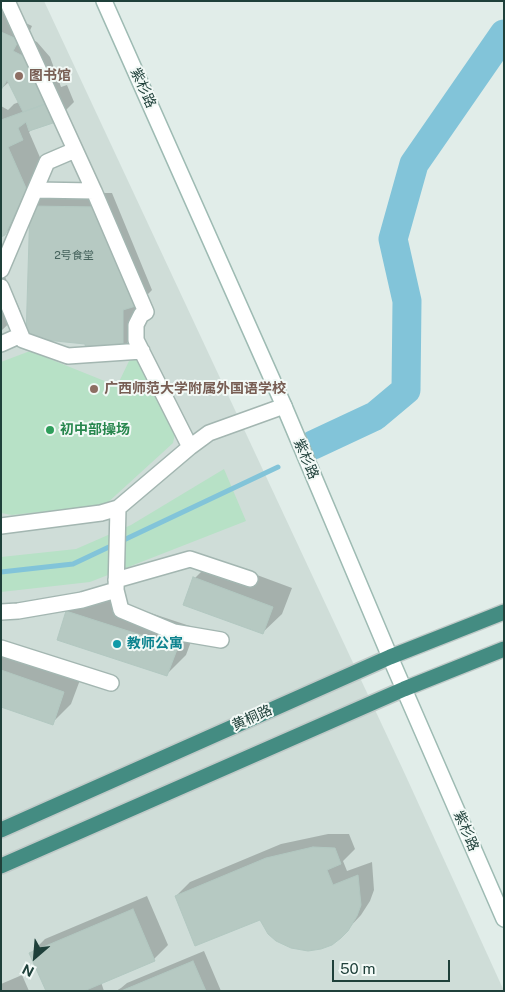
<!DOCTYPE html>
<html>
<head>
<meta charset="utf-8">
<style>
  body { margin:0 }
  #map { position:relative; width:505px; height:992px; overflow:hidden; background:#e1ede9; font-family:"Public Sans",sans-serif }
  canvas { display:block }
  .frame { position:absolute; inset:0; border:2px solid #1f403a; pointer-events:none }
  .north { position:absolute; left:10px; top:932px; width:50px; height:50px; -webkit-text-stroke:4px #f2f9f6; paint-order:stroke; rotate:207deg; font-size:14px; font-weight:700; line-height:20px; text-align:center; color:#1f403a }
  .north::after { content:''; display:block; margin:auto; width:18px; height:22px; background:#1f403a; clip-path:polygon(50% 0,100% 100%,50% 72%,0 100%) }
  .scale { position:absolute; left:332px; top:960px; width:118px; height:22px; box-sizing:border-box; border:2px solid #1f403a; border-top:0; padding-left:6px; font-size:15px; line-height:18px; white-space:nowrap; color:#1f403a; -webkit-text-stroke:4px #f2f9f6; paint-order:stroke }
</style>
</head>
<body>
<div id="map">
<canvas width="505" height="992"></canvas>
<div class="frame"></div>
<div class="north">N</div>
<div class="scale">50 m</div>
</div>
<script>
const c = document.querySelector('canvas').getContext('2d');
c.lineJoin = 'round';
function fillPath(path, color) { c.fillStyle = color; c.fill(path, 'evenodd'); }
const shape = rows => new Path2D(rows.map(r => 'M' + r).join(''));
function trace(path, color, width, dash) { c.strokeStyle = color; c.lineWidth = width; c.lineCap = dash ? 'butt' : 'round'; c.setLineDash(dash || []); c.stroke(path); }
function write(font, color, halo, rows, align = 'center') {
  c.font = font + ' "Public Sans","Noto Sans SC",sans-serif'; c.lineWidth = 4; c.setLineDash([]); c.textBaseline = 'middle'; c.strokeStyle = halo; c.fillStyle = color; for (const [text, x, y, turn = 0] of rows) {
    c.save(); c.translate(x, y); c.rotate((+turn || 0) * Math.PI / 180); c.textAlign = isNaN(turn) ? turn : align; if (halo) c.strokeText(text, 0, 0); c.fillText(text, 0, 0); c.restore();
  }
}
fillPath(shape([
  [1,1,44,1,404,772,504,991,1,991]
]), '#cfddd8');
fillPath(shape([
  [30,351,117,386,129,361,134,359,137,359,141,361,177,425,173,443,105,505,12,515,1,513,1,362],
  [224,469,246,521,90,582,1,592,1,557,76,549,131,525]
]), '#b7e1c6');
fillPath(shape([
  [1,7,11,11,9,15,32,26,27,37,37,42,50,57,61,87,67,85,74,102,55,121,33,129,29,132,45,169,51,173,47,182,33,196,24,214,5,234,1,235,1,106,8,110,14,104,19,102,9,82,1,89],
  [46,193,112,193,152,290,138,304,136,334,122,348,32,207],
  [1,268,21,312,1,331],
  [214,559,292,588,282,614,262,633,195,578],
  [87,592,196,628,186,655,167,674,58,639,68,611],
  [1,644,83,672,71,704,52,723,1,705],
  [328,834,349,834,355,849,343,861,347,871,372,862,374,890,370,901,361,915,347,930,261,919,176,896,190,882,281,844],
  [147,896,168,945,154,959,101,982,104,991,47,991,31,953,45,939],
  [204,951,221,991,116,991,121,988,127,983],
  [22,975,29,991,1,991,1,984]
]), '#0003');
trace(shape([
  [1,572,73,564,278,467]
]), '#82c4d9', 5);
trace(shape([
  [313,445,375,416,406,390,407,301,393,239,414,164,504,34]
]), '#82c4d9', 29);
const building = shape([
  [1,32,19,40,13,51,23,56,30,63,48,103,23,112,7,80,1,90,1,32],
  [48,103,56,122,29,131,26,122,18,128,23,140,8,147,26,188,33,192,28,203,22,200,5,235,1,237,1,120,48,103],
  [30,206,98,207,139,305,123,310,123,349,86,350,85,344,26,338,30,206],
  [193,577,273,607,263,634,183,605,193,577],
  [66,611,178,647,167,676,57,640,66,611],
  [1,670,64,692,53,725,1,707,1,670],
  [313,847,335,848,341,864,327,870,333,885,358,875,361,905,357,916,348,931,341,938,332,945,321,949,308,951,291,948,276,941,268,934,260,920,195,946,175,896,266,858,313,847],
  [133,909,155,961,84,991,46,991,29,953,133,909],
  [193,961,206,991,121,991,193,961]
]);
fillPath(building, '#b6c9c2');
trace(building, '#b2c8c1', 1);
const minor = shape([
  [7,1,94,191,146,312,141,315,136,325,136,340,190,447],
  [75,150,47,162,35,190,94,191],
  [1,270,35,190],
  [1,287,23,340,68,356,142,351],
  [1,344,21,335],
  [1,526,101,513,118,508,190,447,209,433,284,406],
  [116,580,190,559,250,579],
  [116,590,121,610,174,632,221,640],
  [1,612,18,611,82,600,116,590,118,508],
  [1,648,111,683]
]);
const secondary = shape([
  [104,1,284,406,390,657,504,919]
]);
const trunk = shape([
  [1,830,390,657,504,612],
  [1,866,404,689,504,649]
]);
trace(minor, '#a3b6b1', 18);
trace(secondary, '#9ebbb3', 18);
trace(trunk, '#c0cac8', 18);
trace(minor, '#fff', 15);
trace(secondary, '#fff', 15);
trace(trunk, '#448c82', 15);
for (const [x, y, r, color] of [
  [19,76,5,"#8d6e63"],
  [94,389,5,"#8d6e63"],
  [50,430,5,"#2e9e5b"],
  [117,644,5,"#0f9aa8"]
]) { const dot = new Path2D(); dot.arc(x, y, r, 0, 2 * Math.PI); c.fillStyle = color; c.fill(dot); trace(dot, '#f2f9f6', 2); }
write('11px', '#45625c', null, [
  ["2号食堂",74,256]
]);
write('bold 14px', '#785e54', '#f2f9f6', [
  ["图书馆",29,76],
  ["广西师范大学附属外国语学校",104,389]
], 'left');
write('14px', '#1f403a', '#f2f9f6', [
  ["紫杉路",143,88,66],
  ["紫杉路",306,459,67],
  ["黄桐路",252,718,-24],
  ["紫杉路",466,831,67]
]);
write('bold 14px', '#27864d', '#f2f9f6', [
  ["初中部操场",60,430]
], 'left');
write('bold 14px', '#0d838f', '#f2f9f6', [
  ["教师公寓",127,644]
], 'left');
</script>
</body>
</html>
